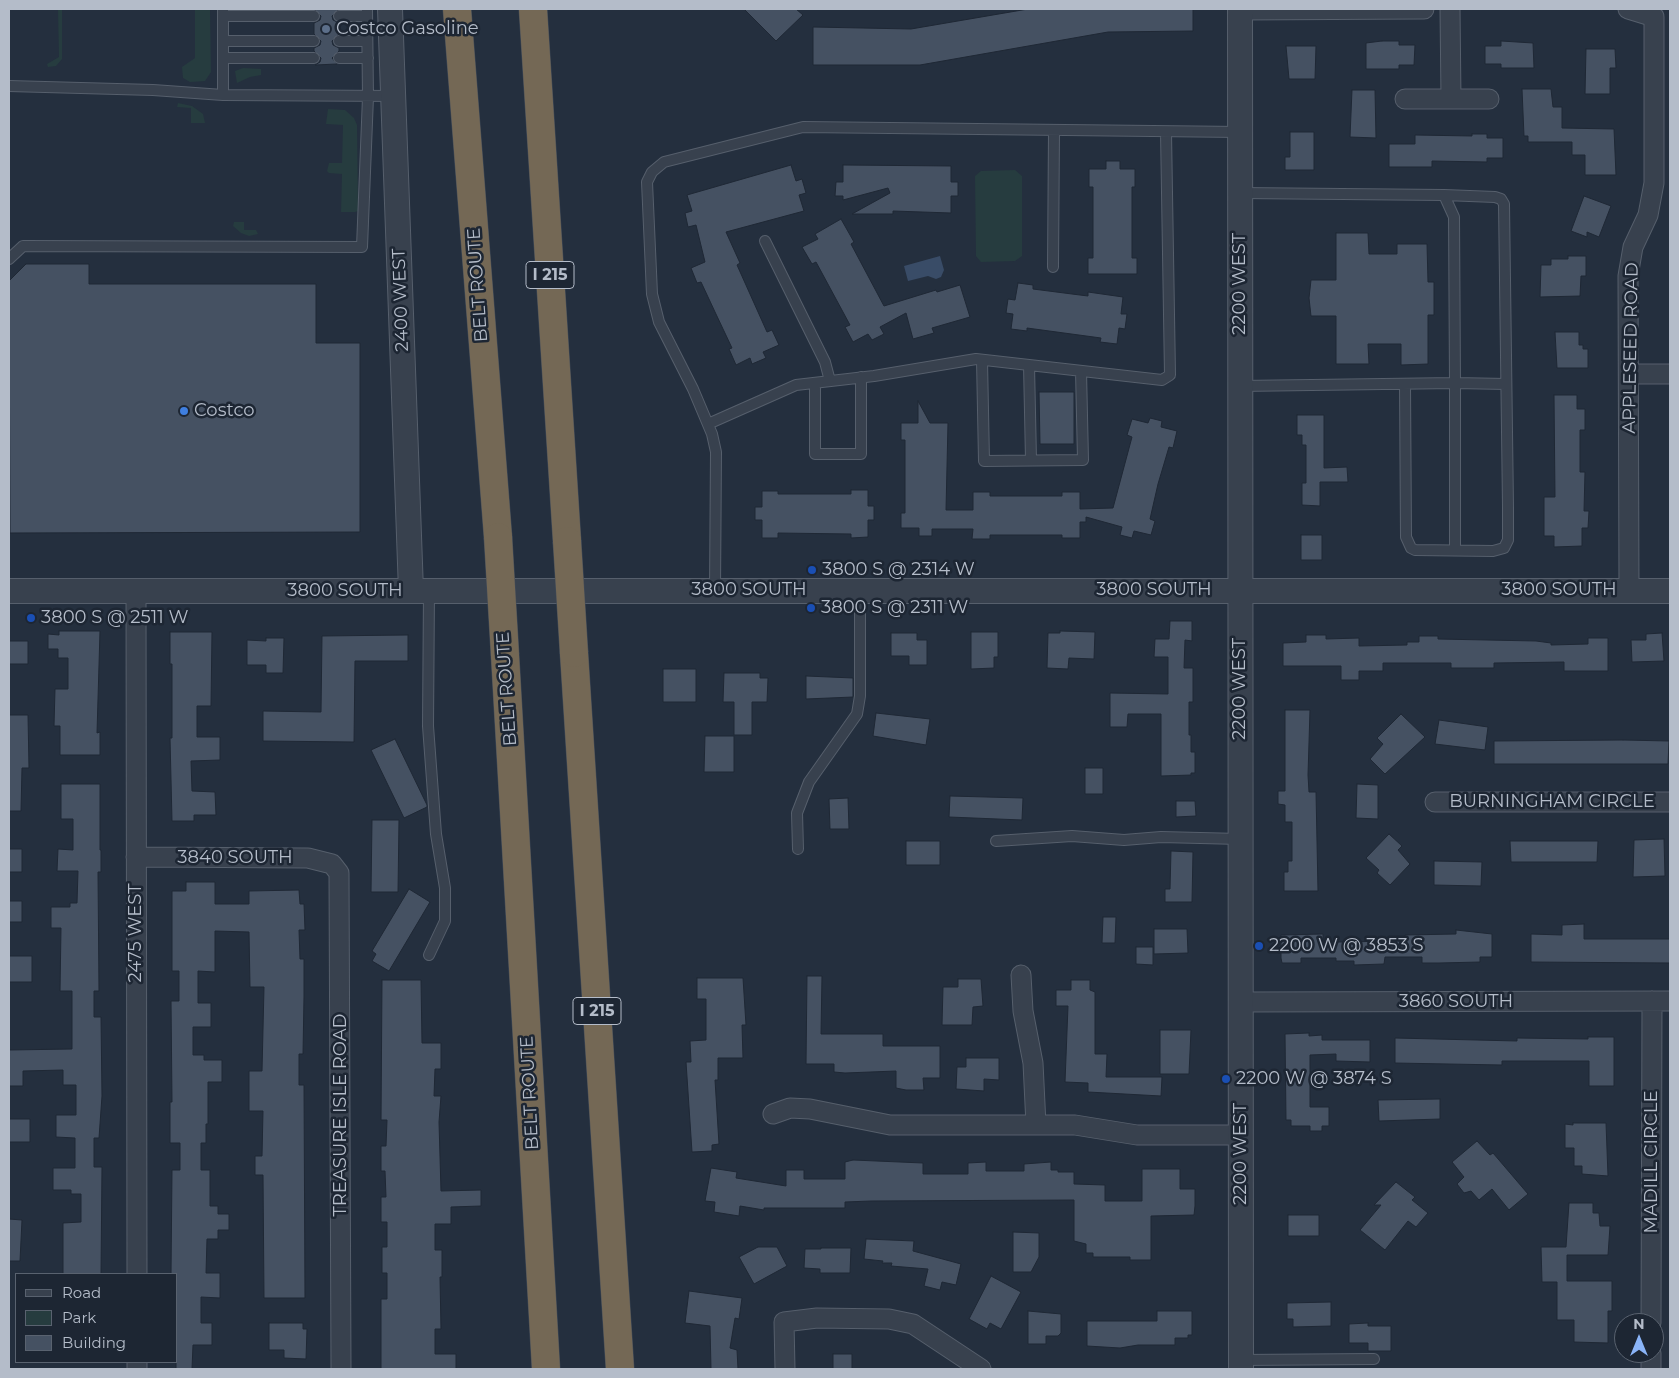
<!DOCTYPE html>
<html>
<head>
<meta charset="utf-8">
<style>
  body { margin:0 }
  #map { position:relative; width:1679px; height:1378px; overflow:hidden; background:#242f3e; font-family:Montserrat,sans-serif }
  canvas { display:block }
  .frame { position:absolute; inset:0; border:10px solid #b4bcc9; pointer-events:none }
  .legend { position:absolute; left:15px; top:1273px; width:162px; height:90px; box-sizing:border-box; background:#1d2633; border:1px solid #59626f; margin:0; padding:6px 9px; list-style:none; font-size:15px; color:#b4bcc9 }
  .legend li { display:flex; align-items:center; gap:10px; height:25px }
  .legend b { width:25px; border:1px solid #59626f }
  .north { position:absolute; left:1614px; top:1313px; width:50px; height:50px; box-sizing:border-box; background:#1d2633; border:1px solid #59626f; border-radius:50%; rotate:0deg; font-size:14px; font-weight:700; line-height:20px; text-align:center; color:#b4bcc9 }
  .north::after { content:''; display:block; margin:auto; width:18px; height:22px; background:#8ab4f8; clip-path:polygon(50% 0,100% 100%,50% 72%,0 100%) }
</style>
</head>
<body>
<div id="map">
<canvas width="1679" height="1378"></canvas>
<div class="frame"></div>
<ul class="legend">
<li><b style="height:6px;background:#38414e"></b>Road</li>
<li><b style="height:14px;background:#263c3f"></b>Park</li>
<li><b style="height:14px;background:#455162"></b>Building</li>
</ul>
<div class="north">N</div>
</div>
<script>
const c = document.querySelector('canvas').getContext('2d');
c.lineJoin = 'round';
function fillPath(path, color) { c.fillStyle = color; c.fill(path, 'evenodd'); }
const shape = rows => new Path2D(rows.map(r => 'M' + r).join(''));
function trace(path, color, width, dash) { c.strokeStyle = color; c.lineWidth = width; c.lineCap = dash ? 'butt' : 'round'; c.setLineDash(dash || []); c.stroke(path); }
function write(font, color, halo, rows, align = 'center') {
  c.font = font + ' Montserrat,sans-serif'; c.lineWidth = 5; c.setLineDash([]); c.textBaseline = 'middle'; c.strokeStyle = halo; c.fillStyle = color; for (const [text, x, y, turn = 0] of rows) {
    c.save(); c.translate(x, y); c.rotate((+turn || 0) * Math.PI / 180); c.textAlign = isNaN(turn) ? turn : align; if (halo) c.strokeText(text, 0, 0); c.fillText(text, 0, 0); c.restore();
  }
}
fillPath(shape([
  [58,9,62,9,62,59,56,66,48,67,47,64,59,57],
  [195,9,210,9,211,72,205,81,190,82,183,78,182,67,195,58],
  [243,68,261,69,261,75,250,77,237,83,235,71],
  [178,103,192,106,203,114,205,123,191,123,191,108,177,107],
  [328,109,345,110,354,118,357,125,358,211,355,212,341,212,342,174,329,173,327,171,329,163,342,163,343,125,326,124],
  [1015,170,1022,176,1022,256,1015,261,981,262,976,256,975,176,981,171],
  [234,222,244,222,244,230,256,230,258,234,249,236,241,233,233,226]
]), '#263c3f');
fillPath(shape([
  [940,256,944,270,941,277,936,279,928,276,908,281,904,266]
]), '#394c67');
const building = shape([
  [314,9,339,9,332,16,333,20,339,23,339,34,332,41,333,45,339,48,339,51,332,58,337,64,315,65,320,62,321,58,314,51,314,48,320,45,321,41,314,34,314,23,320,20,321,16,314,9],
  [744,9,796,9,803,15,776,41,744,9],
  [1028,9,1193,9,1193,31,1108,32,920,65,813,65,813,27,911,29,1028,9],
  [1382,41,1399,41,1399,45,1415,45,1414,65,1399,65,1399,69,1366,69,1366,43,1382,41],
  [1501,41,1533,43,1534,68,1501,68,1501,64,1485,64,1485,46,1501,46,1501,41],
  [1286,46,1316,46,1315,79,1289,79,1286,46],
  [1586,49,1615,49,1616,68,1610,68,1610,94,1585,94,1586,49],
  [1522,89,1551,89,1553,107,1562,107,1562,128,1614,129,1616,175,1585,175,1585,155,1572,155,1572,142,1528,142,1528,136,1524,136,1522,89],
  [1352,90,1375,90,1376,138,1350,137,1352,90],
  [1290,132,1314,132,1314,170,1285,170,1285,157,1290,157,1290,132],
  [1472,134,1487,134,1487,138,1503,138,1503,158,1487,158,1487,162,1432,161,1432,167,1389,167,1389,144,1415,144,1415,135,1472,136,1472,134],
  [1106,161,1120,161,1120,169,1135,169,1135,187,1132,187,1132,258,1137,258,1137,274,1088,274,1088,258,1093,258,1093,187,1089,187,1089,169,1106,169,1106,161],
  [791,165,796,181,802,179,806,193,799,195,804,211,726,232,740,263,737,265,767,332,772,330,779,345,763,352,766,358,752,364,750,358,736,365,729,349,732,348,715,312,701,282,697,283,691,268,705,262,696,225,688,227,685,213,692,211,687,195,791,165],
  [843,165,951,166,951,182,958,182,958,196,951,196,951,213,893,211,893,214,852,214,890,193,888,188,843,200,843,196,835,196,836,182,843,182,843,165],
  [1584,196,1611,206,1599,237,1587,232,1587,237,1571,231,1584,196],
  [841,219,854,242,851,244,884,306,936,290,937,292,960,285,970,317,932,328,934,333,913,339,906,313,880,327,884,334,872,340,868,334,853,342,845,327,850,325,816,262,812,264,802,247,818,239,815,234,841,219],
  [1336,233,1368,233,1369,254,1397,254,1397,244,1427,244,1428,282,1434,282,1434,315,1428,315,1428,364,1401,365,1401,344,1368,344,1369,364,1336,364,1336,316,1311,316,1309,298,1311,280,1336,280,1336,233],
  [1568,256,1586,256,1586,276,1581,276,1580,296,1540,297,1541,265,1551,265,1551,259,1568,259,1568,256],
  [26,264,89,264,89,284,316,284,316,343,360,343,360,532,10,533,9,281,26,264],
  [1018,283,1033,285,1033,289,1072,294,1088,296,1088,292,1123,297,1121,314,1127,314,1125,329,1119,328,1117,344,1100,342,1101,338,1027,328,1027,331,1011,329,1013,314,1006,313,1008,299,1015,300,1018,283],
  [1555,332,1579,332,1579,345,1583,345,1583,349,1588,349,1588,368,1557,368,1555,332],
  [1039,392,1074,392,1074,444,1040,444,1039,392],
  [1554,395,1577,395,1577,409,1585,409,1585,430,1580,430,1580,472,1585,472,1584,511,1589,511,1588,528,1582,528,1582,546,1554,547,1554,536,1544,536,1544,497,1555,497,1554,395],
  [918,401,930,423,948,423,946,510,973,510,973,492,990,492,990,496,1062,496,1062,492,1080,492,1080,509,1113,508,1132,437,1127,435,1132,419,1148,423,1150,418,1162,421,1161,427,1177,431,1173,448,1169,447,1158,484,1150,519,1155,521,1151,535,1134,531,1132,538,1120,535,1122,527,1086,517,1086,522,1080,522,1080,538,1062,538,1062,535,990,535,990,539,972,539,973,529,932,529,932,536,919,536,919,528,901,528,901,513,905,513,905,440,901,440,901,423,918,423,918,401],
  [1297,415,1324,415,1324,468,1347,467,1348,482,1320,482,1320,506,1302,505,1302,483,1306,483,1306,445,1302,445,1302,435,1297,435,1297,415],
  [851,490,868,490,868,506,874,506,874,520,868,520,868,537,851,538,851,534,778,533,778,538,762,538,762,520,755,520,755,507,762,507,762,491,778,491,778,494,851,494,851,490],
  [1301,535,1322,535,1322,560,1301,560,1301,535],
  [1170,621,1192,621,1192,641,1185,640,1184,668,1193,668,1193,702,1189,702,1189,735,1191,735,1191,752,1195,752,1195,773,1191,773,1191,775,1161,776,1161,714,1128,714,1127,727,1110,727,1110,693,1168,694,1168,657,1154,657,1155,639,1169,639,1170,621],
  [59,631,100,631,97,733,100,732,100,755,60,755,60,726,54,726,55,689,68,689,68,658,58,658,58,649,48,649,48,634,59,635,59,631],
  [1060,631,1095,632,1094,659,1069,658,1068,669,1047,668,1048,633,1060,633,1060,631],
  [170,632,212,632,211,706,197,706,197,737,220,737,220,760,191,761,192,791,215,792,216,815,194,815,194,821,172,821,170,738,172,738,172,664,170,664,170,632],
  [971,632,998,632,998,657,994,657,994,668,971,669,971,632],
  [891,633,917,633,917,640,927,640,927,665,909,665,909,656,891,656,891,633],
  [1662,633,1664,661,1632,662,1631,640,1646,640,1646,634,1662,633],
  [408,635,408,661,355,661,354,742,263,741,263,711,321,712,322,636,408,635],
  [1306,635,1326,635,1326,639,1359,638,1359,646,1407,645,1407,642,1419,642,1419,636,1438,636,1438,639,1536,641,1551,643,1551,645,1588,644,1588,638,1608,638,1608,671,1564,671,1564,662,1494,663,1494,668,1451,668,1451,663,1383,663,1383,671,1359,671,1359,680,1341,680,1341,666,1283,666,1283,643,1306,642,1306,635],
  [266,638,284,638,283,673,266,673,266,665,247,665,247,640,266,641,266,638],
  [9,641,28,641,28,664,9,664,9,641],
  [663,669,696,669,696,702,663,702,663,669],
  [724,673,760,673,760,678,768,678,767,702,752,702,752,735,734,735,734,702,723,702,724,673],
  [806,676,853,678,853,697,806,699,806,676],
  [1285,710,1310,710,1308,775,1309,792,1316,792,1318,891,1284,891,1284,872,1288,872,1288,861,1292,861,1292,822,1285,822,1285,805,1278,804,1278,791,1285,791,1285,710],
  [876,713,930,719,926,745,873,736,876,713],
  [1401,714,1425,737,1385,774,1370,759,1383,744,1377,738,1401,714],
  [9,715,28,715,29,768,22,768,21,811,9,811,9,715],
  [1439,720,1488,727,1485,750,1435,744,1439,720],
  [705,736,734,736,734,772,704,772,705,736],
  [395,739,427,805,427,807,404,818,371,750,395,739],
  [1623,740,1669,741,1668,764,1494,764,1494,741,1623,740],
  [1085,768,1103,768,1103,794,1085,794,1085,768],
  [61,784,100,784,100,850,101,850,101,872,98,872,99,991,94,991,94,1017,101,1017,102,1096,99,1138,94,1138,94,1167,102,1167,101,1274,63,1274,63,1223,81,1222,81,1194,71,1194,71,1190,53,1190,53,1168,75,1168,75,1138,56,1137,56,1115,76,1115,76,1085,63,1085,63,1070,23,1071,23,1086,9,1086,9,1050,72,1049,72,991,60,991,61,928,51,928,51,907,70,907,70,903,77,903,78,871,57,871,58,849,73,850,73,819,61,819,61,784],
  [1357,784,1378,785,1378,819,1356,818,1357,784],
  [950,796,1023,798,1022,820,949,817,950,796],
  [848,798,849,829,830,829,829,799,848,798],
  [1176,801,1195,801,1196,816,1176,817,1176,801],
  [372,820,399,820,398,892,371,892,372,820],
  [1389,834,1402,846,1398,850,1410,864,1390,885,1377,873,1379,870,1366,858,1389,834],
  [1664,839,1665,876,1633,877,1634,840,1664,839],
  [906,841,940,841,940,865,906,865,906,841],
  [1510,841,1598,841,1597,862,1511,862,1510,841],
  [9,849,22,849,22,872,9,872,9,849],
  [1171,851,1193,852,1192,902,1165,902,1165,889,1170,889,1171,851],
  [1434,861,1482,862,1481,886,1434,885,1434,861],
  [186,882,215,882,215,904,249,904,249,891,299,890,300,904,304,904,305,930,299,930,300,959,304,959,304,997,303,1054,299,1054,299,1085,304,1085,305,1298,264,1298,263,1175,255,1175,255,1156,262,1156,263,1111,249,1111,249,1071,262,1071,264,987,250,987,249,932,215,931,215,972,198,971,198,1003,211,1003,211,1027,193,1027,193,1055,204,1055,204,1060,222,1060,222,1082,208,1082,208,1124,206,1124,206,1143,201,1143,201,1170,210,1170,210,1206,218,1206,218,1214,229,1214,229,1230,218,1230,218,1239,207,1239,206,1273,220,1273,220,1298,201,1297,201,1323,212,1323,212,1345,193,1345,192,1369,176,1369,176,1274,171,1274,172,1170,180,1170,180,1143,170,1143,170,1102,172,1102,171,1001,179,1001,179,971,172,971,172,891,186,891,186,882],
  [409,889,430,902,389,971,372,961,376,954,372,951,409,889],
  [9,901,22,901,22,922,9,922,9,901],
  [1103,917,1116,917,1115,943,1102,943,1103,917],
  [1584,924,1584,939,1670,939,1670,963,1531,962,1531,934,1562,935,1562,925,1584,924],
  [1154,929,1187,929,1188,953,1154,954,1154,929],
  [1456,930,1492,934,1492,957,1480,957,1480,962,1439,963,1422,963,1422,957,1385,957,1384,964,1354,965,1354,961,1336,961,1336,958,1301,958,1301,963,1282,963,1281,958,1281,935,1323,934,1323,942,1353,942,1405,940,1405,935,1456,934,1456,930],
  [1136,947,1153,947,1153,965,1136,964,1136,947],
  [9,956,32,956,32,982,9,982,9,956],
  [807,976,822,976,821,1034,883,1034,883,1046,940,1046,940,1078,923,1078,924,1090,906,1090,896,1088,896,1071,845,1073,834,1072,834,1064,806,1064,807,976],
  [697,978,743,978,746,1025,742,1025,743,1058,718,1058,718,1080,715,1080,719,1144,712,1145,712,1151,692,1152,686,1062,691,1062,690,1041,706,1040,706,999,697,999,697,978],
  [958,979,981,979,983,1006,973,1007,972,1025,942,1025,943,987,958,987,958,979],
  [382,980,421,980,422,1043,441,1043,441,1069,435,1069,434,1096,441,1096,439,1122,441,1191,481,1190,481,1206,451,1207,451,1224,435,1224,435,1250,442,1250,442,1277,440,1277,441,1329,435,1329,435,1354,456,1354,456,1369,381,1369,381,1299,387,1299,387,1273,382,1273,382,1247,387,1247,387,1222,381,1222,381,1197,386,1197,385,1171,381,1171,381,1146,386,1146,387,1120,381,1120,382,980],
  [1071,980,1090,980,1090,990,1095,992,1095,1054,1107,1054,1106,1077,1162,1077,1161,1096,1088,1092,1088,1083,1065,1082,1068,1006,1056,1006,1056,990,1071,990,1071,980],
  [1160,1030,1191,1030,1189,1074,1160,1074,1160,1030],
  [1309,1033,1309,1036,1322,1035,1322,1040,1370,1040,1370,1062,1336,1061,1336,1054,1310,1055,1310,1107,1329,1107,1329,1126,1322,1126,1322,1131,1310,1131,1310,1126,1291,1126,1291,1120,1286,1120,1285,1034,1309,1033],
  [1588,1037,1614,1037,1614,1086,1589,1086,1589,1061,1502,1061,1502,1065,1395,1063,1395,1038,1517,1041,1517,1038,1588,1039,1588,1037],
  [966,1058,999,1058,999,1080,984,1079,984,1091,956,1089,957,1067,966,1067,966,1058],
  [1440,1099,1440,1119,1379,1121,1378,1100,1440,1099],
  [9,1119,30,1119,30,1142,9,1142,9,1119],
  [1573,1123,1606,1123,1608,1176,1582,1174,1582,1166,1574,1166,1574,1148,1565,1148,1565,1124,1573,1125,1573,1123],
  [1477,1141,1490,1155,1493,1153,1528,1194,1509,1210,1492,1189,1479,1200,1471,1191,1464,1193,1457,1184,1464,1177,1452,1162,1477,1141],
  [853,1160,923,1163,923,1174,968,1174,968,1163,986,1162,986,1171,1024,1171,1024,1164,1051,1162,1051,1170,1058,1170,1058,1172,1074,1172,1074,1184,1105,1185,1105,1201,1142,1201,1142,1169,1180,1169,1180,1189,1195,1189,1195,1206,1194,1215,1151,1216,1151,1260,1130,1260,1130,1257,1093,1257,1093,1253,1086,1253,1086,1244,1074,1241,1074,1200,871,1201,845,1202,845,1208,764,1208,764,1210,740,1206,739,1216,714,1212,715,1202,705,1201,711,1168,737,1172,736,1178,786,1186,786,1170,804,1170,804,1179,845,1179,845,1162,853,1160],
  [1396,1182,1415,1197,1412,1200,1428,1213,1416,1227,1408,1221,1385,1250,1360,1230,1381,1205,1374,1205,1396,1182],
  [1569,1203,1593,1203,1593,1213,1599,1213,1600,1226,1610,1226,1608,1255,1567,1255,1567,1281,1612,1281,1612,1311,1608,1311,1608,1343,1574,1342,1574,1320,1557,1320,1557,1282,1542,1282,1541,1247,1566,1247,1569,1203],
  [1288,1215,1319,1215,1319,1236,1288,1236,1288,1215],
  [9,1219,22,1220,20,1261,9,1261,9,1219],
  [1013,1232,1039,1233,1039,1257,1031,1272,1013,1272,1013,1232],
  [866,1239,914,1241,913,1251,961,1264,956,1285,942,1282,940,1290,924,1286,928,1269,891,1266,892,1263,882,1263,883,1261,864,1259,866,1239],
  [758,1247,777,1247,787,1266,754,1284,739,1257,758,1247],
  [821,1248,851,1248,850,1273,820,1273,820,1269,804,1268,805,1249,821,1249,821,1248],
  [991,1276,1021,1292,1001,1329,990,1323,987,1329,969,1319,991,1276],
  [689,1291,742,1298,739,1319,735,1318,730,1348,737,1350,738,1369,711,1369,710,1326,685,1323,689,1291],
  [1331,1302,1331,1326,1293,1327,1293,1319,1287,1319,1287,1303,1331,1302],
  [1028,1311,1061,1314,1061,1333,1058,1336,1046,1336,1046,1344,1028,1344,1028,1311],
  [1157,1311,1192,1311,1192,1335,1188,1335,1188,1338,1175,1338,1175,1345,1138,1345,1120,1348,1087,1346,1087,1321,1157,1321,1157,1311],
  [269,1323,303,1323,303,1329,307,1329,306,1359,284,1358,284,1350,269,1350,269,1323],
  [1368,1323,1368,1326,1391,1326,1391,1351,1368,1351,1368,1343,1349,1343,1349,1324,1368,1323],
  [833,1354,852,1354,852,1369,833,1369,833,1354]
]);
fillPath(building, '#455162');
trace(building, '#1f2835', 1);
const service = shape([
  [223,9,223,95],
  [223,16,314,16],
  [339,16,367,16],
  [223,41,314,41],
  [339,41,367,41],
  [223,58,314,58],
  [339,58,368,58],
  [9,86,153,90,223,95,394,96],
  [765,241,825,362,830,381],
  [9,259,23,246,362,247,368,97,367,9],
  [1053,267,1054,131],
  [982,360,984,461,1083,460,1081,371],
  [1029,365,1031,460],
  [815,383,815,454,861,454,861,377],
  [1405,384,1406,537,1411,548,1415,550,1493,551,1504,548,1508,540,1508,507,1504,204,1501,199,1495,197,1444,195],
  [1240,386,1455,383,1454,217,1444,195,1240,193],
  [708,424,796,385,874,376,976,359,1162,380,1170,375,1166,132],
  [1455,550,1455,383,1506,384],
  [715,590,716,452,712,434,693,389,659,322,652,294,647,182,652,172,664,162,803,127,1240,132],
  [429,591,428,726,436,834,445,888,445,921,429,955],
  [996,841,1072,836,1124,840,1161,837,1240,839],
  [798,849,797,813,809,782,857,714,860,696,860,591],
  [1241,1360,1374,1359]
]);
const minor = shape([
  [1450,9,1451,99],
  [1628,9,1654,17,1654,183,1648,215,1633,247,1628,276,1629,590],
  [1240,10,1424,9],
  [1405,99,1489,99],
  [1629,374,1670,374],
  [136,591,137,1274],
  [1435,802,1670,802],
  [136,857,308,858,332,864,339,873,341,1369],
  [1021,975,1023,1011,1033,1063,1036,1125],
  [1242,1002,1670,1001],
  [773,1114,790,1108,810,1109,890,1125,1075,1125,1137,1135,1242,1135],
  [1651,1323,1652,1001],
  [137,1362,137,1369],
  [785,1369,784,1322,817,1318,889,1319,913,1324,981,1369],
  [1651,1369,1651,1353]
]);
const tertiary = shape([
  [390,9,411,591],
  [1240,9,1241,1369],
  [9,591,1670,591]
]);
const motorway = shape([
  [457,9,498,537],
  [533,9,567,541],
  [574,653,620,1369],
  [505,655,546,1369]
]);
trace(service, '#565f6c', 12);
trace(minor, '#565f6c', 21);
trace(tertiary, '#565f6c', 26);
trace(motorway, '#434c59', 29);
trace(service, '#38414e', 10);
trace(minor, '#38414e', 19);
trace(tertiary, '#38414e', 24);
trace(motorway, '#746855', 28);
const motorwayBridge = shape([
  [498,537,505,655],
  [567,541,574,653]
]);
trace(motorwayBridge, '#434c59', 29, []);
trace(motorwayBridge, '#746855', 28);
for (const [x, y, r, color] of [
  [326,29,5,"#5c6f8a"],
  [184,411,5,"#3f7fe0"],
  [812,570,5,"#1a4fb4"],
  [811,608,5,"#1a4fb4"],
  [31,618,5,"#1a4fb4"],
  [1259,946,5,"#1a4fb4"],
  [1226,1079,5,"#1a4fb4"]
]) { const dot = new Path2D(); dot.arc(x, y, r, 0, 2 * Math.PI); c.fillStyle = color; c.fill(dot); trace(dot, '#1d2633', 2); }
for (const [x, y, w] of [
  [550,275,48],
  [597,1011,48]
]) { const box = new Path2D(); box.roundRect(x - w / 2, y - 13.5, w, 27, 4); c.fillStyle = '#1d2633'; c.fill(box); trace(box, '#b4bcc9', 1); }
write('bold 16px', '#b4bcc9', null, [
  ["I 215",550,275],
  ["I 215",597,1011]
]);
write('18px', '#b4bcc9', '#1d2633', [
  ["Costco Gasoline",336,29],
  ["Costco",194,411],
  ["3800 S @ 2314 W",822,570],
  ["3800 S @ 2311 W",821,608],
  ["3800 S @ 2511 W",41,618],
  ["2200 W @ 3853 S",1269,946],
  ["2200 W @ 3874 S",1236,1079]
], 'left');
write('18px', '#b4bcc9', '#1d2633', [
  ["2200 WEST",1240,284,-90],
  ["BELT ROUTE",478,285,-94],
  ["2400 WEST",401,300,-92],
  ["APPLESEED ROAD",1631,348,-89],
  ["3800 SOUTH",749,590],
  ["3800 SOUTH",1154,590],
  ["3800 SOUTH",1559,590],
  ["3800 SOUTH",345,591],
  ["BELT ROUTE",507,689,-94],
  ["2200 WEST",1240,689,-90],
  ["BURNINGHAM CIRCLE",1552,802],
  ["3840 SOUTH",235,858],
  ["2475 WEST",136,933,-90],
  ["3860 SOUTH",1456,1002],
  ["BELT ROUTE",530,1093,-93],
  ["TREASURE ISLE ROAD",341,1115,-90],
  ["2200 WEST",1241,1154,-90],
  ["MADILL CIRCLE",1652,1162,-90]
]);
</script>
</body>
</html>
